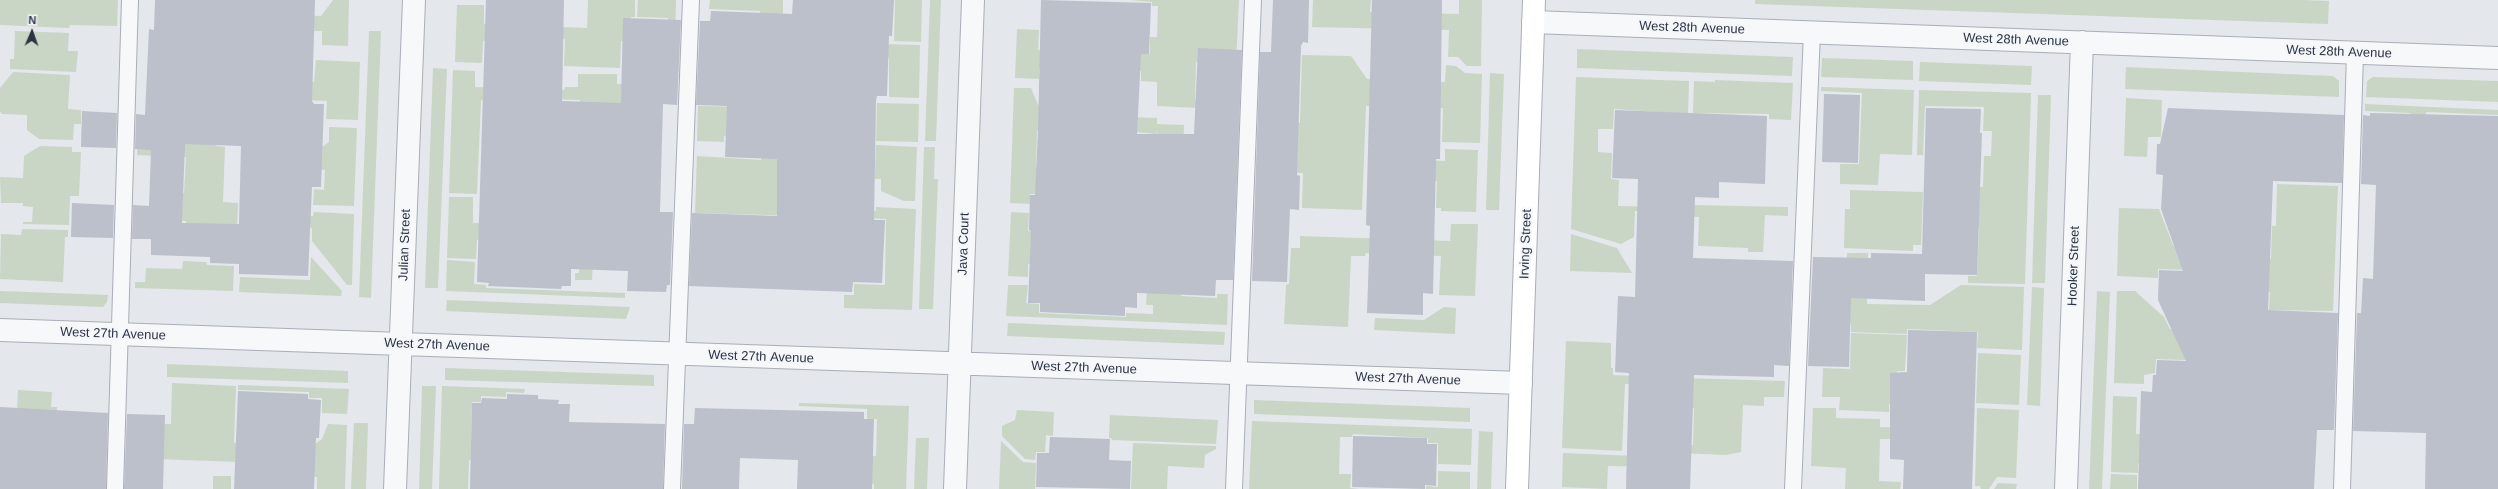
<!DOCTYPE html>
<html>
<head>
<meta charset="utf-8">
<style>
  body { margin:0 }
  #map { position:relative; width:2498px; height:489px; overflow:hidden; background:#e4e7ec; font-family:Helvetica,sans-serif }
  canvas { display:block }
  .north { position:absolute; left:12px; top:12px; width:40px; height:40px; -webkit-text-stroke:3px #f4f6f9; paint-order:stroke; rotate:2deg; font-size:11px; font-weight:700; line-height:16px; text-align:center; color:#2b3445 }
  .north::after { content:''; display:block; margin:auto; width:14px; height:18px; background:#2b3445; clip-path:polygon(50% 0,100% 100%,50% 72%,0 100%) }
</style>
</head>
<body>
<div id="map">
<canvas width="2498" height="489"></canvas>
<div class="north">N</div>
</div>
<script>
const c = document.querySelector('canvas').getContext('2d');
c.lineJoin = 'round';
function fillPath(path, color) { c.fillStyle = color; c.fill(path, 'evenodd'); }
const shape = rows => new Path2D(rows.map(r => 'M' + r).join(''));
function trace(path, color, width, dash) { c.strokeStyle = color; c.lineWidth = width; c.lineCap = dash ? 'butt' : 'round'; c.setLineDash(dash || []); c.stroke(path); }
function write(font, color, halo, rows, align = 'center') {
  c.font = font + ' Helvetica,sans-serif'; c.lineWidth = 4; c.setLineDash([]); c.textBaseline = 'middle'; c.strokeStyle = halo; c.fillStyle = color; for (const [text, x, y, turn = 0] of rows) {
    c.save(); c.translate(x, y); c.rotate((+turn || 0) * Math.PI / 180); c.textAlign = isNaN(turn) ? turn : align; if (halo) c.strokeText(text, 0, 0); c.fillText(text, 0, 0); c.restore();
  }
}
fillPath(shape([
  [0,0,118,0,117,26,70,25,69,28,0,25],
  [333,0,349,0,348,46,322,45,322,31,306,31,301,15,321,16],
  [588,0,635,0,635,17,631,17,630,41,621,41,620,68,564,66,565,39,495,37,495,41,483,41,482,63,455,62,457,5,484,5,484,24,587,28],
  [638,0,676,0,675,45,667,44,668,18,637,17],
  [710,0,783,0,783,16,760,15,760,11,709,9],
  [895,0,922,0,921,42,894,41],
  [930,0,941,0,936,141,925,141],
  [1130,0,1239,0,1236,64,1196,62,1195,100,1199,101,1199,108,1157,106,1157,82,1141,81,1141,71,1130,70,1130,54,1150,54,1150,37,1157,37,1158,6,1152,6,1152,2],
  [1313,0,1371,0,1370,12,1459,14,1459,0,1482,0,1481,66,1467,66,1458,57,1448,57,1449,30,1312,27],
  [1755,0,2302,0,2329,1,2328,24,1755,4],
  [1017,29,1039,30,1038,50,1079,51,1039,69,1039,79,1015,78],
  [15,31,69,33,68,51,78,51,76,72,10,69,10,59,14,59],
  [369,31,381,31,371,298,359,297],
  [809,42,920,45,919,98,889,97,889,58],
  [1577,49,1793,57,1792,76,1577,68],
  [1302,55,1351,56,1367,79,1445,82,1446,65,1456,66,1465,73,1482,74,1480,143,1442,142,1443,108,1366,106,1362,210,1302,208,1303,173,1260,172,1261,122,1300,123],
  [1822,58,1913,61,1913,80,1821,77],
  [316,60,360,62,358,120,326,119,327,101,218,96,216,146,225,147,223,202,238,203,237,229,185,252,186,221,157,220,158,191,184,193,186,157,137,155,138,132,242,80,314,82],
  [1920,62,2032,66,2031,85,1919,81],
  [2126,67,2333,76,2339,81,2339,97,2125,89],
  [433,68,447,69,438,288,425,288],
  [453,70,475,71,475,87,564,90,565,87,578,87,578,74,617,74,617,84,625,84,623,144,579,143,580,100,488,97,488,101,481,100,477,194,449,193],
  [13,72,70,75,68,109,81,110,81,124,74,124,73,140,39,139,27,130,27,115,2,114,0,111,0,88],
  [1490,73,1504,74,1499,210,1486,210],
  [1576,77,1689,81,1688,114,1614,109,1613,129,1598,129,1598,152,1612,153,1611,179,1619,180,1618,206,1678,207,1678,212,1635,211,1634,237,1621,244,1571,229],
  [2373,77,2498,81,2498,102,2366,97,2367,81],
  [1715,80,1793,83,1791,120,1769,119,1769,114,1693,113,1694,81,1715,82],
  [1821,87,1914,90,1912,155,1880,154,1878,185,1840,184,1840,164,1859,164,1862,93,1821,91],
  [1014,88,1031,88,1042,114,1157,118,1157,124,1184,125,1182,176,1156,151,1157,131,1156,134,1126,131,1037,131,1036,167,1048,167,1043,194,1030,194,1030,204,1010,203],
  [1919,90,2031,93,2025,284,1968,283,1968,276,1977,276,1979,228,1924,186,1983,187,1984,156,1991,156,1992,131,1983,131,1984,107,1925,106,1923,155,1917,155],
  [2038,95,2051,95,2045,283,2032,283],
  [2126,98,2162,100,2161,137,2148,137,2147,157,2124,156],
  [877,103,919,104,918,142,876,141],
  [2365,104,2498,110,2498,115,2426,112,2423,171,2408,171,2410,113,2365,111],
  [698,106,753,107,839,217,695,213,697,156,761,160,762,137,724,136,724,142,697,141],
  [329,127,357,128,354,206,313,205,314,189,324,190,325,170,313,169,315,152,329,142],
  [876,145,917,147,915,201,904,201,881,191,881,179,833,177,875,175],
  [40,146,72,147,72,152,81,152,79,196,70,196,69,225,23,224,23,222,32,222,33,207,23,206,23,203,1,203,0,177,23,178,24,156],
  [924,147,935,147,934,179,938,179,933,309,919,309],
  [1445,149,1478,150,1476,212,1441,211,1441,208,1436,208,1437,181,1405,180,1406,159,1445,161],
  [2277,184,2338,186,2333,311,2269,310,2270,292,2254,291,2228,258,2271,259,2272,226,2276,226],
  [1850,190,1923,192,1921,245,1913,245,1913,251,1844,248,1845,209,1850,209],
  [449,197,473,197,473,223,493,223,493,229,627,234,626,257,596,256,593,260,592,280,575,280,575,273,579,273,580,242,564,241,563,238,488,236,487,241,477,240,476,259,447,258],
  [1691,205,1788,207,1788,216,1765,215,1763,252,1748,252,1748,248,1698,246,1699,217,1681,216],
  [876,207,916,209,912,310,844,308,844,295,854,295,854,284,885,285,886,219,842,217,842,210,876,211],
  [2119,208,2159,209,2173,245,2215,246,2226,271,2158,269,2158,278,2117,276],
  [314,212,354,214,352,285,347,285,312,241,312,228,240,226,240,213,313,216],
  [1011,212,1029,213,1028,231,1042,232,1040,265,1028,264,1028,277,1008,276],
  [1451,224,1478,224,1475,296,1439,295,1441,256,1366,253,1365,256,1351,256,1348,327,1284,324,1286,285,1289,284,1291,248,1300,248,1300,236,1450,241],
  [22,229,68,230,68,237,65,237,63,282,0,279,1,234,21,235],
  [1571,234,1617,248,1632,273,1570,271],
  [1847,253,1868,253,1867,304,1930,305,1961,285,2024,287,2022,350,1977,348,1978,332,1907,329,1907,334,1851,332,1851,323,1823,323,1846,300],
  [1149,254,1183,256,1181,296,1217,298,1217,294,1228,294,1227,325,1006,316,1008,285,1028,285,1026,303,1039,304,1039,313,1126,317,1126,313,1153,314,1153,305,1146,305],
  [311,257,342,291,341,296,239,292,240,277,310,280],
  [447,260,475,262,474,284,486,285,486,288,625,293,625,298,446,291],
  [183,261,206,262,207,265,234,266,233,291,135,288,135,282,145,282,146,268,182,269],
  [2032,287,2044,288,2040,406,2027,405],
  [0,291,108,295,107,302,103,307,0,303],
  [2097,291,2110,292,2102,489,2089,489],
  [2117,291,2135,291,2164,317,2170,329,2213,330,2240,362,2156,359,2155,373,2144,375,2144,384,2114,383],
  [447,300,630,307,626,319,446,311],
  [1444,307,1456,308,1455,334,1374,330,1375,318,1424,320],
  [1008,323,1225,332,1224,345,1007,336],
  [1851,333,1907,335,1905,371,1897,371,1896,404,1889,404,1889,412,1839,410,1840,397,1822,397,1823,368,1850,369],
  [1566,341,1611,343,1611,368,1613,368,1613,375,1678,378,1677,386,1625,384,1622,451,1562,448],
  [1978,353,2021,355,2019,405,1976,403],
  [167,364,348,371,348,383,167,377],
  [445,368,654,375,654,386,445,380],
  [1681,378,1785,381,1784,397,1764,397,1764,406,1743,405,1741,452,1726,455,1680,453,1681,445,1693,445,1694,408,1692,408],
  [172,383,236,386,234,443,251,444,294,459,322,439,328,424,347,425,345,489,317,489,317,477,241,474,241,462,127,458,129,423,171,424],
  [238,385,349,389,347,414,322,413,322,398,309,398,309,392,238,390],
  [422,386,436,386,432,489,419,489],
  [442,386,525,389,524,393,506,392,506,397,481,396,481,402,472,402,471,439,481,460,469,460,468,489,439,489],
  [18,390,52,392,51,407,57,407,56,434,16,432],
  [2113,396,2137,397,2136,434,2274,439,2149,463,2138,463,2138,473,2111,472],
  [1254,400,1470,408,1470,422,1254,414],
  [799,403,909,406,906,489,874,489,874,484,864,483,863,456,876,456,877,419,867,419,867,409,799,406],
  [1813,408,1836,408,1836,418,1880,419,1880,427,1972,430,1907,439,1880,439,1879,481,1901,482,1900,489,1845,489,1846,468,1811,466],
  [1977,408,2019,410,2016,478,1997,477,1989,489,1981,489,1980,486,1975,486],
  [1017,410,1054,412,1053,436,1046,435,1045,452,1036,452,1035,460,1025,459,1002,436,1002,426,1015,420],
  [1110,415,1218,420,1216,444,1112,440,1111,438,1109,438],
  [1252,421,1472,429,1471,465,1438,464,1438,443,1428,443,1428,438,1353,434,1352,437,1340,437,1339,474,1351,474,1350,488,1359,489,1249,489],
  [354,423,368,423,366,489,351,489],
  [1479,431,1493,432,1491,489,1477,489],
  [916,438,929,438,927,489,914,489],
  [1001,441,1023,462,1036,463,1035,489,999,489],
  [1133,443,1216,446,1216,449,1205,455,1204,468,1168,466,1167,489,1131,489],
  [1563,453,1660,457,1660,467,1608,466,1607,489,1562,487],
  [1438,471,1470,472,1470,489,1426,489,1426,486,1438,487],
  [2111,474,2137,475,2137,489,2110,489],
  [213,476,231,476,231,489,213,489],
  [1998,483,2017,484,2016,489,1994,489]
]), '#c9d6c5');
fillPath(shape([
  [155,0,315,0,312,101,314,104,324,104,321,187,312,187,308,276,239,274,239,264,210,263,210,257,151,255,151,239,132,239,133,205,149,206,151,150,135,149,136,114,145,115,149,29,154,30],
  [185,144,241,146,239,224,182,223],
  [486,0,564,0,562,101,621,103,623,18,681,20,677,105,663,104,660,212,673,212,670,285,667,285,666,292,627,291,628,271,571,269,571,286,562,286,561,289,488,286,489,283,477,282],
  [793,0,894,0,892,36,889,36,887,96,877,96,876,101,874,220,885,220,882,283,853,282,852,292,689,286,692,213,777,216,777,159,725,157,727,106,696,105,700,21,710,21,711,11,792,14],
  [1041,0,1151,3,1149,54,1141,54,1137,134,1194,134,1198,48,1242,50,1233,280,1216,280,1215,296,1137,293,1137,308,1125,307,1125,316,1040,312,1040,303,1028,303,1031,231,1029,230,1030,195,1035,195,1038,131],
  [1273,0,1309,0,1308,43,1303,42,1301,46,1297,175,1300,176,1299,210,1290,209,1287,282,1252,281,1260,52,1271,52],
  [1372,0,1442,0,1440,159,1436,159,1433,294,1423,293,1423,315,1367,313,1370,226,1366,225],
  [1824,94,1860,95,1858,163,1822,162],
  [1926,108,1981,109,1980,133,1982,133,1977,275,1925,274,1925,301,1851,298,1849,367,1808,366,1813,257,1871,258,1871,253,1922,254],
  [2168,108,2344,115,2342,183,2273,181,2268,310,2338,313,2334,430,2317,430,2314,489,2138,489,2141,391,2152,392,2153,375,2156,375,2157,360,2186,361,2158,300,2159,270,2183,271,2161,209,2163,175,2156,174,2157,144,2160,144],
  [1615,110,1767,116,1765,184,1719,182,1719,198,1695,197,1693,258,1793,261,1789,366,1774,365,1774,377,1694,375,1690,489,1626,489,1629,373,1615,372,1618,296,1635,297,1638,179,1612,178],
  [82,111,117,113,116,148,81,147],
  [2370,113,2498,116,2498,489,2425,489,2426,433,2353,431,2357,313,2361,313,2363,278,2373,279,2376,185,2361,184,2363,115,2370,116],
  [72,203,114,205,113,238,71,237],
  [1908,330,1977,332,1972,489,1903,489,1904,460,1890,459,1890,373,1907,372],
  [238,391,308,394,308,399,321,400,319,438,316,438,314,489,234,489],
  [507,394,538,395,538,399,559,400,558,404,570,404,569,422,665,424,663,489,470,489,472,403,481,403,482,398,507,399],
  [0,407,108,413,106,489,0,489],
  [695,408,864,412,864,419,874,419,872,489,797,489,798,460,740,458,739,489,682,489,684,424,694,424],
  [127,414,165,415,163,489,124,489],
  [1353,436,1427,438,1427,444,1437,444,1436,486,1425,485,1425,489,1352,487],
  [1050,437,1110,439,1109,460,1131,461,1130,489,1036,487,1037,453,1049,453]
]), '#bbc0ca');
const lane = shape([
  [115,489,130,0],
  [672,489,691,0],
  [1234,489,1253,0],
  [1793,489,1812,32],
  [2342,489,2355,53]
]);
const street = shape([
  [1533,22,2498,58],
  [0,330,1521,383],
  [395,489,414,0],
  [955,489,973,0],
  [2066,489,2082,42]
]);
const secondary = shape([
  [1517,489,1534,0]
]);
trace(lane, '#a9aeb7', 18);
trace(street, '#a9aeb7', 24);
trace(secondary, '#a9aeb7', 24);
trace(lane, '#f7f8fa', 16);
trace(street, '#f7f8fa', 22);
trace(secondary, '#fff', 22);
write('13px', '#2b3445', '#f4f6f9', [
  ["West 28th Avenue",1692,28,2],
  ["West 28th Avenue",2016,40,2],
  ["West 28th Avenue",2339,52,2],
  ["Java Court",964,244,-88],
  ["Irving Street",1526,244,-88],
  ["Julian Street",405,245,-88],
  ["Hooker Street",2074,266,-88],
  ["West 27th Avenue",113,334,2],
  ["West 27th Avenue",437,345,2],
  ["West 27th Avenue",761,357,2],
  ["West 27th Avenue",1084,368,2],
  ["West 27th Avenue",1408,379,2]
]);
</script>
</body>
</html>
